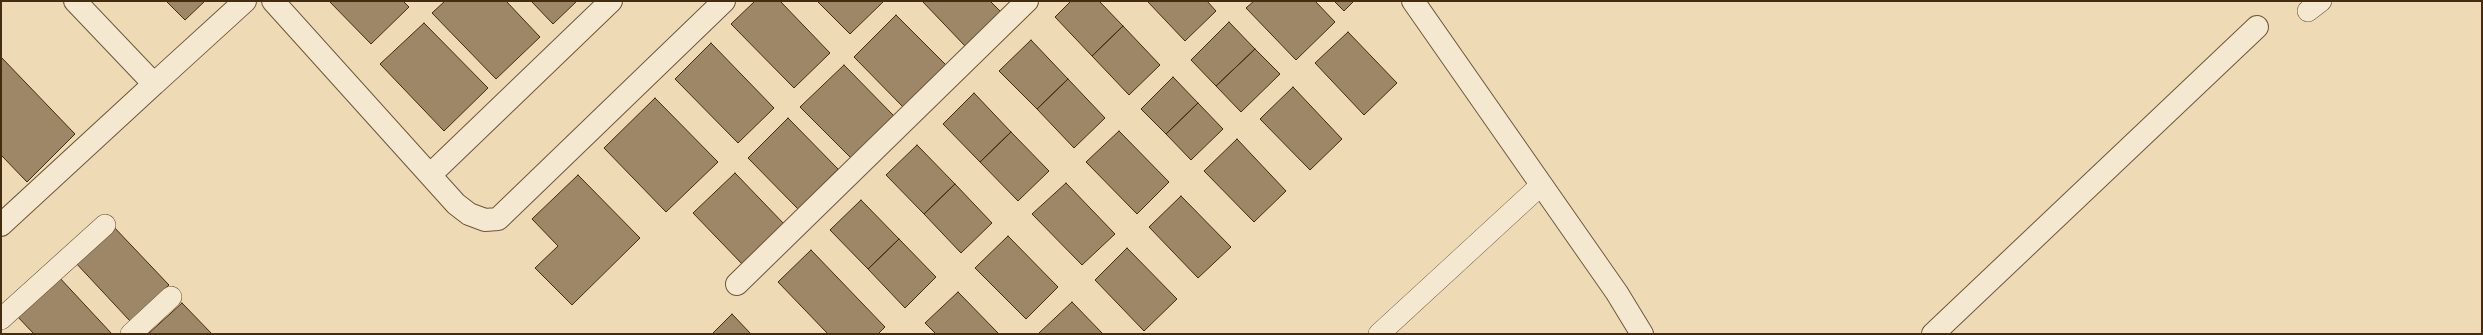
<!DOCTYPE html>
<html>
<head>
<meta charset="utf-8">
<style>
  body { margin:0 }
  #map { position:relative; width:2483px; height:335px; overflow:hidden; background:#eedbb6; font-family:Vollkorn,serif }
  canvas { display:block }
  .frame { position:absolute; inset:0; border:2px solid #452b0f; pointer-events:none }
</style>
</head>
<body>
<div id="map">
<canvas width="2483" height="335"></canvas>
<div class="frame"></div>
</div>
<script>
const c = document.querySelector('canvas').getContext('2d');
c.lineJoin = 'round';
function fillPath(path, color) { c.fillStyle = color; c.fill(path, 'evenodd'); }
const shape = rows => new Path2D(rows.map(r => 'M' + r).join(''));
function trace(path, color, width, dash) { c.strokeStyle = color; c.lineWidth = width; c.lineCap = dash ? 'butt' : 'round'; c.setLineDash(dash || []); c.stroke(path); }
const building = shape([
  [166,1,205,1,185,20,166,1],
  [329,1,403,1,409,7,371,44,329,1],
  [445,1,506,1,540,37,496,79,432,13,445,1],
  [531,1,577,1,553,24,531,1],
  [755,1,780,1,830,53,794,88,731,24,755,1],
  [817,1,884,1,850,34,817,1],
  [922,1,990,1,1002,13,966,47,922,1],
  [1071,1,1099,1,1123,26,1092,56,1055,17,1071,1],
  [1149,1,1207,1,1216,11,1185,41,1148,2,1149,1],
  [1254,1,1315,1,1335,22,1296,60,1246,8,1254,1],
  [1334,1,1354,1,1344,11,1334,1],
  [896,15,947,66,904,108,854,57,896,15],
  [1229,22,1255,49,1216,86,1191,60,1229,22],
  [424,23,488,88,444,131,380,64,424,23],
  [1123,26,1160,65,1129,95,1092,56,1123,26],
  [1348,32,1397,83,1364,115,1315,63,1348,32],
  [1031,40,1068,79,1037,109,999,71,1031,40],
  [711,43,774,108,738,143,675,79,711,43],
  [1255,49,1280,74,1241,112,1216,86,1255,49],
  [1,57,75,134,27,182,1,155,1,57],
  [844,65,894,116,851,158,800,107,844,65],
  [1173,77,1198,103,1166,134,1141,109,1173,77],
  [1068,79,1105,118,1074,148,1037,109,1068,79],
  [1293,87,1342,139,1310,170,1260,119,1293,87],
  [974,93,1011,132,980,162,943,124,974,93],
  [655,98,718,162,666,212,604,148,655,98],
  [1198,103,1223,129,1191,160,1166,134,1198,103],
  [788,118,838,169,798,209,748,158,788,118],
  [1119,131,1169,182,1137,214,1086,162,1119,131],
  [1011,132,1049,171,1018,201,980,162,1011,132],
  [1237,139,1286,191,1254,222,1204,171,1237,139],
  [917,145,955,184,924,214,886,175,917,145],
  [735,173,786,226,744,266,693,213,735,173],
  [578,175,640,238,572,305,535,268,558,246,532,219,578,175],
  [1066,183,1115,234,1082,265,1032,214,1066,183],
  [955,184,992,223,961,253,924,214,955,184],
  [1181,196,1231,247,1198,278,1149,227,1181,196],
  [861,200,899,239,868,269,830,230,861,200],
  [112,225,169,285,130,321,74,261,112,225],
  [1008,236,1058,287,1026,319,975,268,1008,236],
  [899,239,936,277,905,308,868,269,899,239],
  [1127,248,1177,299,1144,331,1095,280,1127,248],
  [811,250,885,327,878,334,828,334,778,282,811,250],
  [58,276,112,334,34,334,16,315,58,276],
  [958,292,999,334,936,334,925,323,958,292],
  [1072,302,1103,334,1040,334,1039,333,1072,302],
  [182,303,212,334,148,334,182,303],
  [732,314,751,334,712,334,732,314]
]);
fillPath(building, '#9d8766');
trace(building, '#452b0f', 1);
const service = shape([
  [2308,11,2321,1],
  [1,319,105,225],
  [131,334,171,297],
  [1379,334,1541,185]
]);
const minor = shape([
  [75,1,154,84,245,1],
  [273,1,456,204,469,214,485,220,498,219,724,1],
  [1413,1,1617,293,1642,334],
  [430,175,611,1],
  [1,225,154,84],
  [737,284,1027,1],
  [1933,334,2257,27]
]);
trace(service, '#6f5739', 22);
trace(minor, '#6f5739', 24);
trace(service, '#f4e8d0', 21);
trace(minor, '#f4e8d0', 22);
</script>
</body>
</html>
